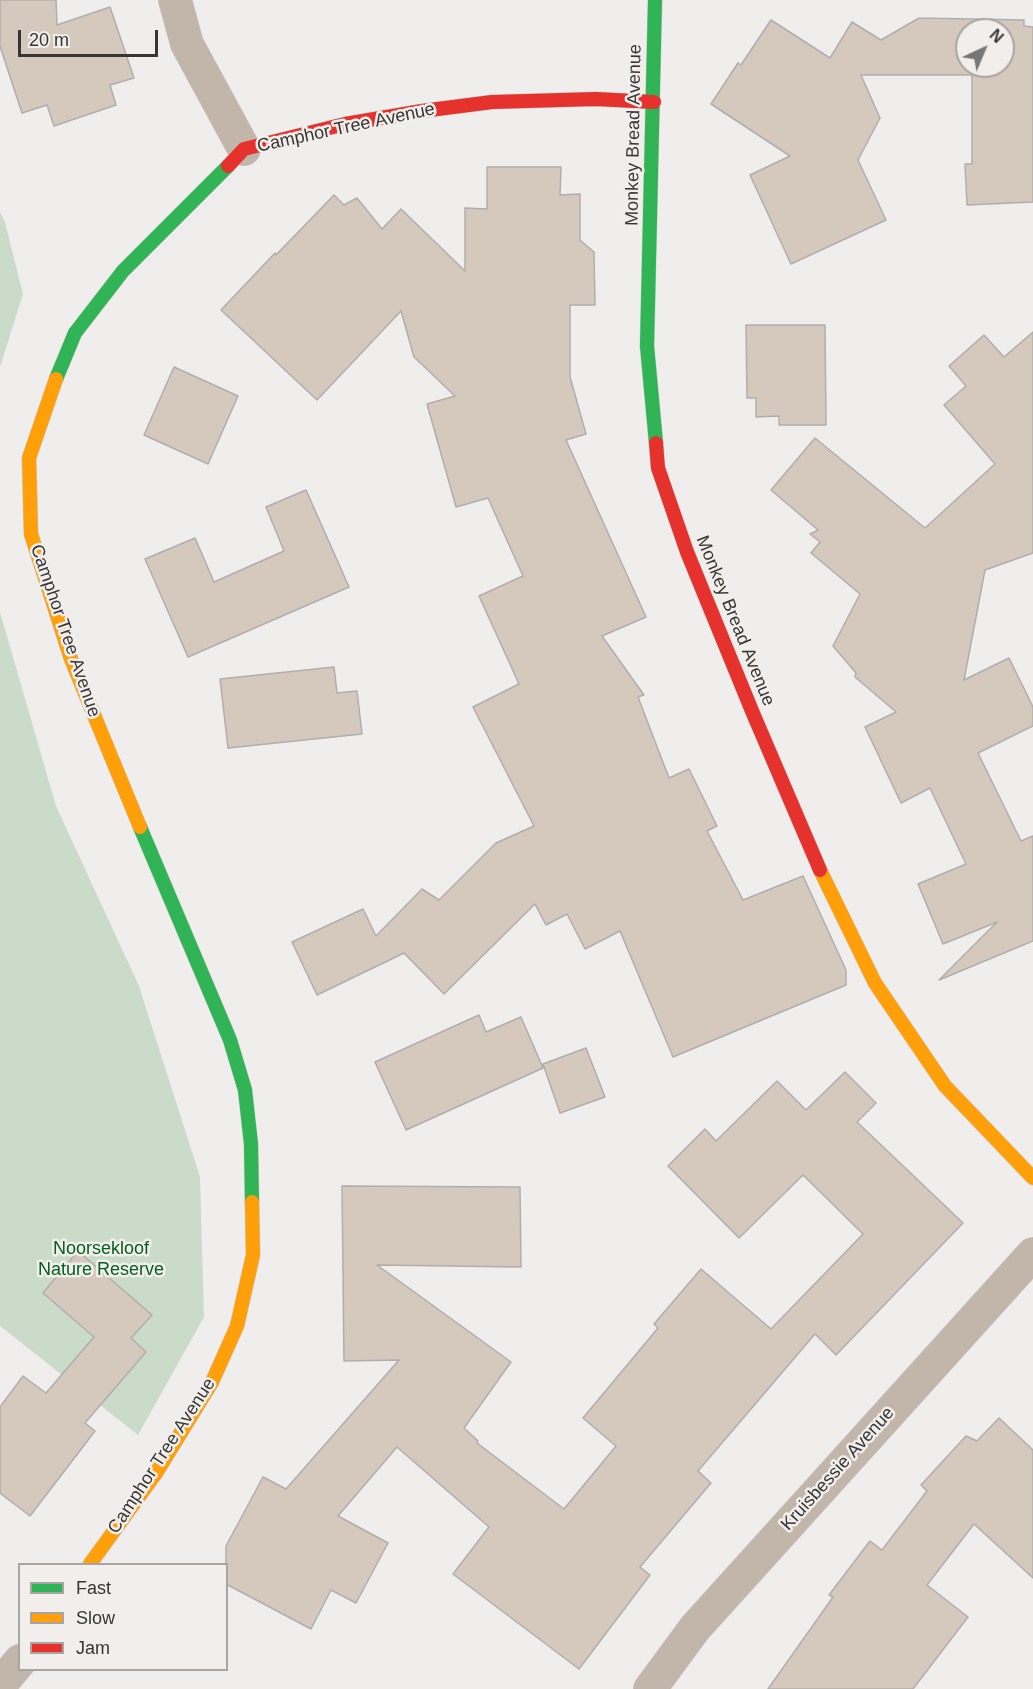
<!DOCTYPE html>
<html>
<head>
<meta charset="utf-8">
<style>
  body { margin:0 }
  #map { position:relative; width:1033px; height:1689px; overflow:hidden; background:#f0eeec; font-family:Helvetica,sans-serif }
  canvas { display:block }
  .legend { position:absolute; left:18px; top:1563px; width:210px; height:108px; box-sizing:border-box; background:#f1eeeb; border:2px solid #a7a4a2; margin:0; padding:8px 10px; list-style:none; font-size:18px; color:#373635 }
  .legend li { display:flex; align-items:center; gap:12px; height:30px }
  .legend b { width:30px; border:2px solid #a7a4a2 }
  .north { position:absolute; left:955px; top:18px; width:60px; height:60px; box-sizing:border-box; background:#f1eeeb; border:2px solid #a7a4a2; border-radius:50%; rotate:44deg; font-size:16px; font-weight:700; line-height:24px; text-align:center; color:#373635 }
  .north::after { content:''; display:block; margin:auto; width:21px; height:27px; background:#787675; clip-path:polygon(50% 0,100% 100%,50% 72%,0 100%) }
  .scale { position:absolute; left:18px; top:30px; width:140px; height:27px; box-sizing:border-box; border:3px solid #373635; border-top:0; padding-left:8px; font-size:18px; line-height:21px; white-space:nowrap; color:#373635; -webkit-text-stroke:4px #f1eeeb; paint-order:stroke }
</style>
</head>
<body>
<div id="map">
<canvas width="1033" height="1689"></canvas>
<ul class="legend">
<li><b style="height:8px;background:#30b455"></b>Fast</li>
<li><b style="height:8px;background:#ff9f0a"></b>Slow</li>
<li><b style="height:8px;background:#e5322d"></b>Jam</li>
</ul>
<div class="north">N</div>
<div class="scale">20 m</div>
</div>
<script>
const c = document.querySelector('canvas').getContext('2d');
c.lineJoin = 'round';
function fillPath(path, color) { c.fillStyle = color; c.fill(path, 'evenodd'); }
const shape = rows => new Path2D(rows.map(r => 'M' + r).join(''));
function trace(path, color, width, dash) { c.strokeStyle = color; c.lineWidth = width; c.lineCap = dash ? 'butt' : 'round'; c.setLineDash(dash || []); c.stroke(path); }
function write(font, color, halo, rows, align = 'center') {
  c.font = font + ' Helvetica,sans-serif'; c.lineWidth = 5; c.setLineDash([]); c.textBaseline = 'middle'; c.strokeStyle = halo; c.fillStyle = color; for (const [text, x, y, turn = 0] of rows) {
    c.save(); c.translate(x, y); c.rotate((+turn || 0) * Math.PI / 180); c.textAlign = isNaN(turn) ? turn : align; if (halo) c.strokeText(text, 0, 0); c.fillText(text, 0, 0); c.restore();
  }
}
fillPath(shape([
  [0,212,5,222,23,294,0,367],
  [0,612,56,806,139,986,200,1177,204,1317,138,1435,0,1326]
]), '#cadcc9');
const building = shape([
  [0,0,56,0,57,25,110,7,134,78,110,85,116,105,54,126,47,105,22,113,0,46,0,0],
  [919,18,1024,20,1024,26,1033,27,1033,202,967,205,965,164,972,164,972,75,861,75,880,118,858,160,886,220,791,264,750,175,790,156,711,104,738,63,741,65,771,20,830,58,852,22,881,40,919,18],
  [967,30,1003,30,1003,66,967,66,967,30],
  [487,167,561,167,560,195,580,194,580,240,594,252,595,305,570,305,570,377,586,434,566,440,646,617,602,636,644,695,638,697,669,778,689,769,717,826,707,831,743,900,803,876,846,970,846,985,673,1057,620,931,585,949,567,914,546,925,535,904,444,994,404,953,317,995,292,942,363,909,376,936,422,889,439,900,496,843,534,826,473,707,519,684,479,596,523,576,488,498,456,507,427,404,455,396,414,357,401,311,317,400,221,310,275,253,276,255,334,195,344,205,357,198,382,229,401,209,465,271,465,208,487,209,487,167],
  [746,325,825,325,826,425,779,425,779,416,756,417,756,398,747,398,746,325],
  [1033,332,1033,553,985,570,964,680,1009,658,1033,707,1033,726,978,753,1021,841,1033,836,1033,941,939,980,997,922,943,944,918,884,966,864,930,788,901,803,865,727,896,712,855,677,856,673,833,646,860,594,811,553,820,542,810,534,818,530,771,490,815,438,925,528,995,464,944,405,966,386,949,366,984,335,1004,357,1033,332],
  [174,367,238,396,208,464,144,435,174,367],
  [306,490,349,587,188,657,145,559,195,538,214,582,284,551,266,507,306,490],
  [334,667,337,693,357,691,362,734,228,748,220,679,334,667],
  [479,1015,486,1032,521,1017,543,1068,406,1130,375,1062,479,1015],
  [586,1048,605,1097,560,1113,543,1064,586,1048],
  [845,1072,876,1103,857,1122,963,1223,836,1355,815,1334,698,1471,711,1483,640,1567,650,1575,579,1669,453,1574,489,1527,397,1447,338,1516,388,1543,356,1603,331,1590,311,1629,226,1584,226,1546,263,1477,286,1489,399,1360,344,1361,342,1186,520,1187,521,1267,377,1265,511,1362,464,1428,478,1441,477,1443,564,1509,616,1446,583,1418,658,1328,654,1324,701,1269,771,1329,863,1234,803,1175,739,1238,668,1166,705,1129,716,1141,777,1081,806,1110,845,1072],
  [78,1251,152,1315,131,1338,146,1352,85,1423,95,1431,30,1516,0,1493,0,1407,23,1376,46,1393,94,1337,43,1293,78,1251],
  [999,1418,1033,1450,1033,1578,974,1524,927,1585,968,1617,913,1689,768,1689,833,1597,829,1595,870,1541,882,1550,927,1491,921,1485,966,1436,977,1441,999,1418]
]);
fillPath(building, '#d5c9be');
trace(building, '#b0aead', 1.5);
const street = shape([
  [175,0,187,44,244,149],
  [0,1685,20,1661],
  [650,1689,695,1628,1033,1254]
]);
const fast = shape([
  [655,0,647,346,656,443],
  [56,379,75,333,123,271,228,166],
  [140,827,230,1040,245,1090,251,1144,252,1202]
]);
const slow = shape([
  [56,379,29,458,31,534,71,659,140,827],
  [820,870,875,983,945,1086,1033,1178],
  [90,1564,156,1473,212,1382,237,1326,253,1255,252,1202]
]);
const jam = shape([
  [228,166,244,149,345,124,422,111,492,102,596,99,654,102],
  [656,443,658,468,687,552,752,711,820,870]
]);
trace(street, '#cac9c8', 34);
trace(fast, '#cac9c8', 15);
trace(slow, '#cac9c8', 15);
trace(jam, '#cac9c8', 15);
trace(street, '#c2b6ab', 33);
trace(fast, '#30b455', 14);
trace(slow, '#ff9f0a', 14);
trace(jam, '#e5322d', 14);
write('18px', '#373635', '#f1eeeb', [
  ["Camphor Tree Avenue",346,128,-12],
  ["Monkey Bread Avenue",634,135,-89],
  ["Monkey Bread Avenue",735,621,68],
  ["Camphor Tree Avenue",65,631,71],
  ["Camphor Tree Avenue",162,1456,-57],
  ["Kruisbessie Avenue",838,1469,-48]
]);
write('18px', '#055f1e', '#f1eeeb', [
  ["Noorsekloof",101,1249],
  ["Nature Reserve",101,1270]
]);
</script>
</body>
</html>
